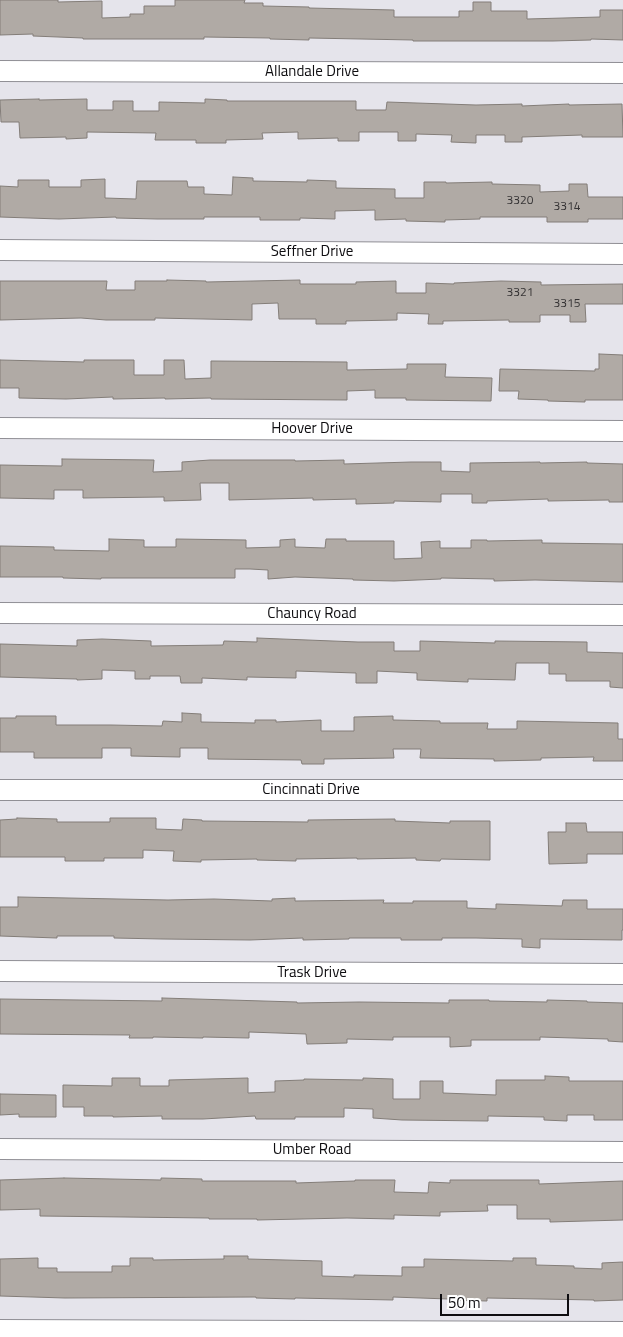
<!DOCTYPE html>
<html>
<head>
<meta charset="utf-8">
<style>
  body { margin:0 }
  #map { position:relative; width:623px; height:1337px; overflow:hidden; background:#e5e4eb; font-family:"Titillium Web",sans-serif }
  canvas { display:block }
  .scale { position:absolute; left:440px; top:1294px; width:129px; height:22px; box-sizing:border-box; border:2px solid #0e0d10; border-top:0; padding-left:6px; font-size:15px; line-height:18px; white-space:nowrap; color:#0e0d10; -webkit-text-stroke:4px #fff; paint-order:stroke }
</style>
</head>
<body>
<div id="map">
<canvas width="623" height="1337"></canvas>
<div class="scale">50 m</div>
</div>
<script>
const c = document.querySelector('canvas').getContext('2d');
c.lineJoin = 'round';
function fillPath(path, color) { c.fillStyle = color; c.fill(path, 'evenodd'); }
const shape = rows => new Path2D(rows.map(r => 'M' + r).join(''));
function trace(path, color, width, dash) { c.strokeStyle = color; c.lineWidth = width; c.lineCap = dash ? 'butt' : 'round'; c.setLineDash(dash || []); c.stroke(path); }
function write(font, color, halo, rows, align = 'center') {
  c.font = font + ' "Titillium Web",sans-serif'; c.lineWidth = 4; c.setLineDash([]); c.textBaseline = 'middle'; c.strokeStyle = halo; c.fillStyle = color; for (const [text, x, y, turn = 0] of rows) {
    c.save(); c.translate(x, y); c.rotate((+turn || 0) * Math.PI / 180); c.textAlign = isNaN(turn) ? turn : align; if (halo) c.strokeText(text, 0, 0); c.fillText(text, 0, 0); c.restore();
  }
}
const building = shape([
  [0,0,58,0,58,2,102,1,102,18,130,17,130,14,144,14,144,6,175,6,175,0,245,0,244,3,263,3,263,6,309,7,309,8,394,10,394,17,459,17,459,11,473,11,473,2,491,2,491,11,527,11,527,19,600,17,600,10,623,10,623,40,591,39,591,40,553,41,413,41,413,40,309,38,309,40,270,39,270,38,204,37,204,39,83,39,83,38,33,36,33,34,0,35,0,0],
  [39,99,39,100,87,99,87,110,113,110,113,101,133,101,133,111,159,111,159,102,205,103,205,99,227,100,227,101,356,101,356,110,386,110,387,102,476,105,522,104,522,106,569,104,569,105,622,104,623,137,582,137,582,135,522,137,522,142,505,142,505,135,476,135,476,143,451,142,452,135,416,134,416,141,398,141,398,132,359,132,359,141,338,141,338,138,298,139,298,132,262,133,263,139,226,140,226,143,196,143,196,140,155,140,156,133,87,132,87,138,66,139,66,137,20,138,19,122,1,122,0,100,39,99],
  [233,177,253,178,253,181,307,182,307,180,336,181,336,188,395,189,395,198,424,198,424,182,446,182,446,183,492,182,492,184,540,185,540,192,569,191,569,184,587,184,588,197,623,197,623,219,588,219,588,222,547,222,547,217,480,217,480,219,445,220,445,222,406,221,406,219,375,220,375,210,335,211,335,219,300,218,300,220,260,220,260,217,204,217,204,219,157,219,116,218,116,217,59,219,0,217,0,186,18,187,18,180,49,180,49,187,81,187,81,180,105,179,105,198,136,199,137,181,187,181,188,187,204,187,204,194,232,195,233,177],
  [167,280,206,281,206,282,300,280,300,284,356,284,356,282,396,281,396,293,426,293,426,283,454,284,454,283,501,281,541,282,541,285,623,284,623,304,585,304,586,322,570,322,570,315,540,315,540,322,509,322,509,320,443,321,443,324,428,324,429,314,397,313,397,320,346,321,346,324,316,324,316,319,279,319,278,303,252,304,252,320,155,318,155,320,106,320,81,318,0,320,0,281,107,281,106,290,135,290,135,281,167,281,167,280],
  [599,354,623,355,623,400,585,400,585,402,548,401,548,400,518,399,519,391,499,391,500,369,595,371,595,369,599,369,599,354],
  [0,360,84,362,84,360,134,360,134,375,164,375,164,360,184,360,185,379,211,378,211,361,347,362,347,370,407,369,407,364,446,364,445,377,492,378,491,401,406,400,406,398,375,398,375,390,347,391,347,400,211,399,211,398,165,399,165,398,113,399,113,397,66,399,19,398,19,388,0,388,0,360],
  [62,459,154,460,153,472,182,471,182,462,210,460,295,460,295,461,344,460,344,464,411,462,441,462,441,471,470,472,470,463,540,462,540,463,587,462,587,463,623,464,623,502,609,502,609,500,548,501,548,499,487,501,487,503,472,503,472,494,441,494,441,502,394,501,394,503,356,504,356,499,313,500,313,498,229,500,229,483,200,483,201,500,164,501,164,497,83,498,83,490,54,490,54,499,0,498,0,465,62,466,62,459],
  [109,539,144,540,144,547,176,547,176,539,246,540,246,548,280,547,280,540,295,539,295,547,325,548,326,539,346,539,346,541,394,541,394,559,422,558,421,542,440,541,440,548,471,548,471,540,487,540,487,541,542,540,542,543,623,544,623,582,535,580,494,581,494,579,441,578,441,579,394,581,353,580,353,579,295,577,268,579,268,570,250,569,235,569,235,578,101,578,101,579,63,578,63,577,0,577,0,546,54,547,54,550,109,551,109,539],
  [257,638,358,642,394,642,394,651,420,651,420,641,495,643,495,641,587,642,587,652,623,653,623,688,610,687,610,681,566,681,566,674,549,674,549,663,516,663,515,680,468,679,468,682,417,680,417,673,377,671,377,683,356,683,356,673,296,671,296,678,247,677,247,680,202,678,202,683,181,683,180,676,150,676,150,679,135,679,135,671,102,670,102,679,77,680,77,679,0,677,0,644,77,646,77,640,102,639,151,641,151,646,223,645,224,641,257,642,257,638],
  [182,713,201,714,201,722,255,723,255,720,276,720,276,722,321,720,321,731,354,731,354,717,393,716,393,720,440,721,440,723,488,723,487,729,517,729,517,721,618,723,618,739,623,739,623,761,593,761,594,757,541,758,541,760,494,761,494,759,420,758,421,749,393,749,394,758,324,759,324,764,302,764,301,760,208,759,208,748,180,748,180,757,131,756,131,748,102,748,102,758,34,758,34,752,0,752,0,718,16,718,16,716,56,716,56,725,111,725,162,726,163,721,182,722,182,713],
  [17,818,57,819,57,822,110,822,110,818,156,818,156,829,182,830,183,819,202,820,202,821,308,822,308,820,395,819,395,821,450,823,450,821,490,821,490,860,441,859,440,861,416,860,416,858,357,859,357,858,296,859,296,861,257,860,257,859,201,860,201,862,173,861,174,851,143,850,143,858,104,858,104,861,65,861,65,857,0,857,0,820,17,819,17,818],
  [566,823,586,823,587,832,623,832,623,854,587,854,587,863,549,864,548,832,566,832,566,823],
  [18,897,168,900,214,899,272,901,272,899,295,898,295,901,384,900,383,903,413,903,413,901,467,901,467,908,496,909,496,904,562,906,563,900,587,900,587,909,623,909,623,930,622,930,622,940,540,939,540,948,522,947,522,939,476,938,442,938,442,940,401,940,401,938,349,938,349,939,303,940,303,938,250,940,162,939,114,938,114,936,57,936,57,938,0,936,0,907,18,907,18,897],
  [162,998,297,1002,297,1003,359,1002,449,1003,449,1000,489,1000,489,1001,547,1002,547,1000,587,1001,587,1002,623,1003,623,1042,608,1041,608,1039,540,1037,540,1040,471,1040,471,1046,450,1047,450,1037,393,1037,393,1040,347,1039,347,1043,307,1044,306,1034,249,1032,249,1038,203,1037,203,1038,153,1037,153,1038,129,1038,130,1035,0,1034,0,999,162,1001,162,998],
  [545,1076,569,1077,569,1081,623,1081,623,1120,594,1120,594,1115,567,1115,567,1121,544,1120,544,1117,488,1116,488,1121,402,1120,373,1118,373,1109,344,1108,344,1117,295,1117,295,1119,256,1119,255,1116,203,1119,162,1119,162,1116,113,1117,113,1116,84,1116,84,1107,63,1107,63,1085,112,1086,112,1078,140,1078,140,1086,169,1086,169,1080,248,1078,248,1093,275,1092,275,1081,304,1080,304,1079,363,1080,363,1078,393,1079,393,1099,420,1099,420,1081,443,1081,443,1093,496,1095,496,1080,545,1080,545,1076],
  [0,1094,56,1095,56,1117,19,1117,19,1114,0,1115,0,1094],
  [64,1178,161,1180,161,1178,202,1179,202,1181,296,1181,296,1183,355,1181,355,1180,395,1180,394,1192,428,1193,429,1182,450,1183,450,1180,539,1180,539,1184,623,1181,623,1220,550,1222,550,1219,517,1219,517,1205,487,1205,488,1211,440,1212,440,1216,394,1215,394,1219,347,1218,257,1220,257,1219,209,1219,209,1218,40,1216,40,1209,0,1210,0,1180,64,1178],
  [224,1256,248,1256,248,1259,322,1261,322,1276,354,1277,354,1275,402,1276,402,1267,424,1267,424,1259,513,1261,513,1258,536,1258,536,1265,574,1266,574,1268,602,1269,602,1263,623,1262,623,1300,594,1301,594,1300,487,1298,487,1301,448,1300,448,1299,393,1297,393,1300,295,1298,295,1299,256,1298,256,1297,65,1298,0,1296,0,1259,38,1258,38,1268,57,1268,57,1272,112,1272,112,1266,130,1266,130,1258,153,1258,153,1260,224,1259,224,1256]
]);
fillPath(building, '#b0aaa5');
trace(building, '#837d78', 1);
const minor = shape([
  [0,71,623,73],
  [0,250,623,254],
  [0,428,623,431],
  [0,613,623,615],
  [0,790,623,790],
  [0,971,623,974],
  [0,1149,623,1152],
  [0,1330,623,1332]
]);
trace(minor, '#908f95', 22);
trace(minor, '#fff', 20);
write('12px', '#363435', null, [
  ["3320",520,201],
  ["3314",567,207],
  ["3321",520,293],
  ["3315",567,304]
]);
write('15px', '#0e0d10', '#fff', [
  ["Allandale Drive",312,72],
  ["Seffner Drive",312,252],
  ["Hoover Drive",312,429],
  ["Chauncy Road",312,614],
  ["Cincinnati Drive",311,790],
  ["Trask Drive",312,973],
  ["Umber Road",312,1150]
]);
</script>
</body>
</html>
